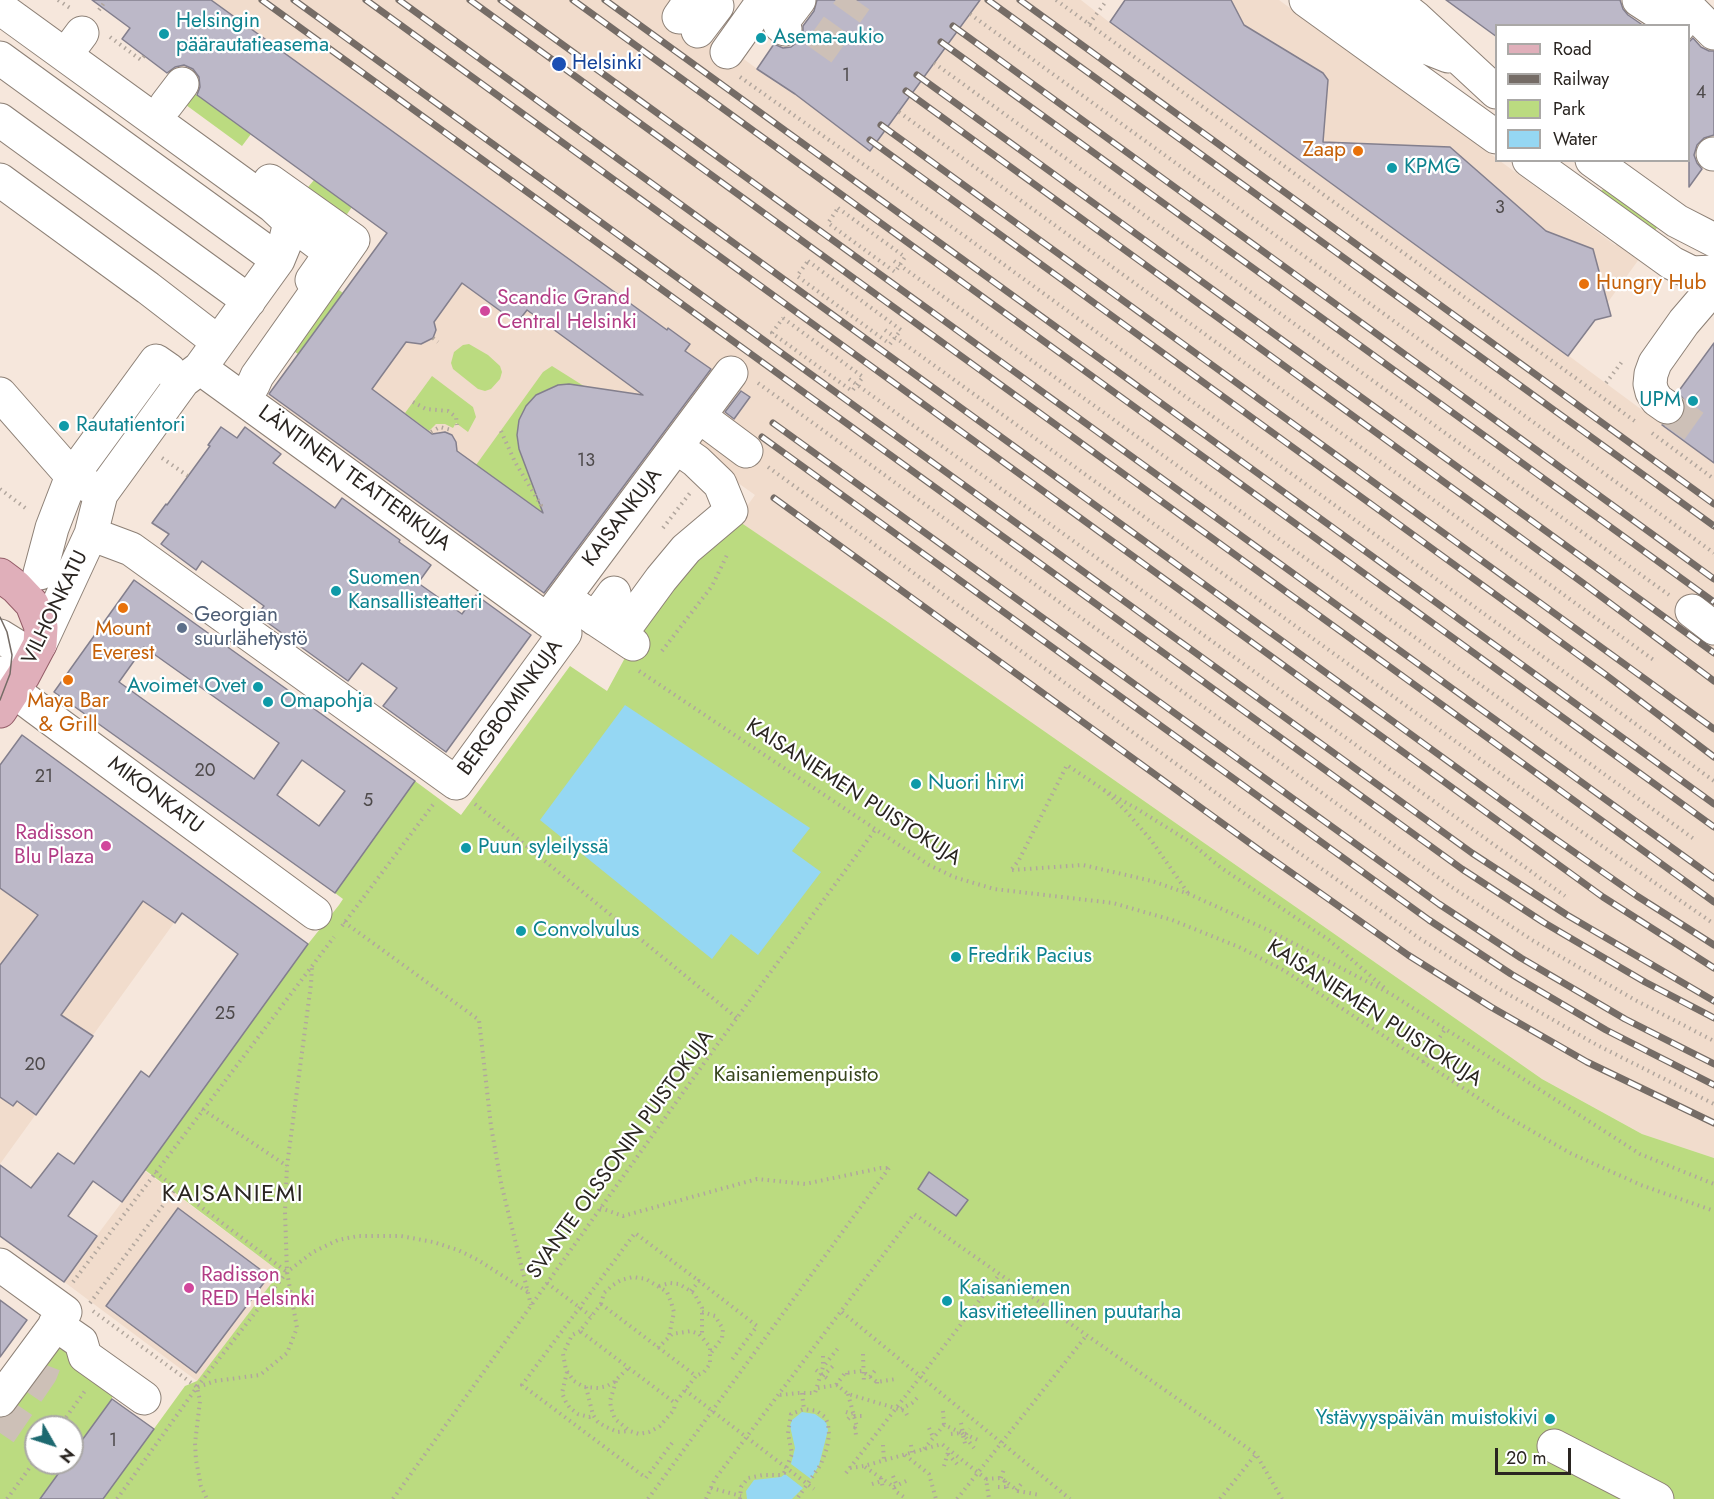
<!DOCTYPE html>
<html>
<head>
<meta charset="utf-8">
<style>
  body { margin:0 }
  #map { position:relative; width:1714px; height:1499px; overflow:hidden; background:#f6e7dc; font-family:Jost,sans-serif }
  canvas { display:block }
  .legend { position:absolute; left:1495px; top:24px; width:195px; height:138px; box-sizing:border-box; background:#fff; border:2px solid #aaa8a6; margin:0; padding:8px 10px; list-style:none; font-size:18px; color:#2a2521 }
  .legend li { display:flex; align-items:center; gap:12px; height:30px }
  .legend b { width:30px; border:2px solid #aaa8a6 }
  .north { position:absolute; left:24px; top:1415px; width:60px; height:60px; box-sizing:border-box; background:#fff; border:2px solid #aaa8a6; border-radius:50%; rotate:129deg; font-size:16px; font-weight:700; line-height:24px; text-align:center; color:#2a2521 }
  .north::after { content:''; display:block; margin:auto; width:21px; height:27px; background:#1d6970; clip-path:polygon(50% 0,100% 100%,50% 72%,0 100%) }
  .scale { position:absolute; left:1495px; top:1448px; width:76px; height:27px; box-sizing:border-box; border:3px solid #2a2521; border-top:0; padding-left:8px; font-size:18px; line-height:21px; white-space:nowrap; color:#2a2521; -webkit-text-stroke:4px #fff; paint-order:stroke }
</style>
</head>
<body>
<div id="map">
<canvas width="1714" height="1499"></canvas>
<ul class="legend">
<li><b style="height:8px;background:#e0afba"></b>Road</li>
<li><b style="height:8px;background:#756c66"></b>Railway</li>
<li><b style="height:16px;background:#bbdb80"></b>Park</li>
<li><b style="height:16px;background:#95d7f3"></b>Water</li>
</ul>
<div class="north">N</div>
<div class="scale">20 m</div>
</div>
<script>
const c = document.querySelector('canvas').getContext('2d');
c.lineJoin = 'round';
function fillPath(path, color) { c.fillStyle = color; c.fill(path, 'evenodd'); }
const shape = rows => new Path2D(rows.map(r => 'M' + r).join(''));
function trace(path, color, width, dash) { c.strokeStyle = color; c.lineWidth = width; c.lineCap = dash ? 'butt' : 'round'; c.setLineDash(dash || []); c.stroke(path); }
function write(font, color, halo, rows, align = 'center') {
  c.font = font + ' Jost,sans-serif'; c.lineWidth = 4.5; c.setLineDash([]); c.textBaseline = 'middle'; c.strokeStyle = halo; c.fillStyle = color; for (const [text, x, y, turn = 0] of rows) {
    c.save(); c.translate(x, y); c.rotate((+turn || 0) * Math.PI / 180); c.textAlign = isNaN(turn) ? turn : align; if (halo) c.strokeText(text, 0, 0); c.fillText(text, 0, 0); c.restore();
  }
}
fillPath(shape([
  [92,0,678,0,671,11,738,60,741,57,779,85,841,0,1081,0,1109,22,1125,0,1279,0,1496,158,1496,160,1500,161,1615,245,1624,242,1642,255,1569,356,1657,421,1714,343,1714,1158,1642,1134,1542,1079,888,622,748,528,737,520,755,495,668,433,548,598,269,396,269,393,386,233,122,39,129,28],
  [22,735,210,873,0,1164,0,765],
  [145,1171,280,1272,197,1381,63,1281]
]), '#f1dccc');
fillPath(shape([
  [194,93,251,134,242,146,186,105],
  [314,180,352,207,343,220,304,192],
  [1606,186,1659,225,1651,236,1612,205,1601,191],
  [329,283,343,293,298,354,284,344],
  [469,344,488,355,500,366,502,372,500,379,491,389,485,391,478,389,453,369,451,363,454,352,463,345],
  [552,366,587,388,558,385,546,390,536,395,519,420,517,435,519,449,548,516,476,465,543,372],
  [432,376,473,407,476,417,468,432,456,423,453,428,445,424,436,424,429,431,405,413],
  [737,520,888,622,1542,1079,1642,1134,1714,1158,1714,1499,103,1499,185,1386,197,1381,280,1272,145,1170,308,944,339,905,343,899,335,893,415,781,461,815,570,666,607,691,658,597],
  [57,1343,113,1382,112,1399,72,1454,72,1427,36,1427,36,1463,66,1463,40,1499,0,1499,0,1422]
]), '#bbdb80');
fillPath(shape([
  [625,705,810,828,792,851,821,872,758,955,731,934,712,959,540,820],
  [802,1412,815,1414,826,1422,828,1430,819,1465,811,1479,791,1464,795,1448,790,1426,792,1420],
  [785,1474,803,1488,792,1499,747,1499,746,1491,754,1480,781,1477]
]), '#95d7f3');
const building = shape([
  [92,0,211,0,667,330,668,328,690,344,685,351,711,369,544,593,269,394,387,233,197,95,200,87,199,77,193,69,184,65,175,67,167,73,122,39,130,28,92,0],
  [462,283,517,323,527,310,643,395,569,384,558,385,536,395,526,406,519,420,517,435,519,449,543,513,457,451,456,442,452,435,445,432,432,434,372,389,406,342,421,344,433,338,436,330,434,322,462,283],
  [817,0,980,0,870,151,795,94,757,69,774,44,783,48,791,47,799,41,803,32,803,26,814,11,817,0],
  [1125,0,1231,0,1244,25,1323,73,1328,80,1323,142,1450,147,1546,231,1593,249,1611,316,1595,320,1568,356,1110,22,1125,0],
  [1446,0,1620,0,1623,9,1628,15,1644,26,1497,26,1497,37,1446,0],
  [1693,38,1701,47,1709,51,1714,51,1714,135,1704,138,1697,145,1694,155,1697,163,1702,169,1689,187,1689,42,1693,38],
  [1714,343,1714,463,1662,425,1674,424,1683,417,1686,408,1684,400,1678,392,1714,343],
  [741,391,750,397,734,419,725,412,741,391],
  [221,427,237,438,245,427,281,454,273,463,335,508,342,498,400,540,399,542,431,565,418,583,462,614,476,595,531,635,446,752,383,706,397,688,362,663,348,681,257,615,264,606,202,561,196,570,161,544,169,534,152,523,166,504,167,505,210,446,208,445,221,427],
  [134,580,415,781,335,893,54,692,134,580],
  [144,647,279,743,254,779,119,682,144,647],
  [302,760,345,791,319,826,277,795,302,760],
  [22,735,308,944,122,1202,93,1181,68,1216,97,1236,64,1282,0,1236,0,1165,31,1188,58,1153,74,1164,141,1071,149,1077,238,954,182,913,175,923,143,901,61,1015,93,1036,36,1115,17,1101,13,1106,0,1097,0,965,38,915,0,888,0,765,22,735],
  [929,1172,968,1200,956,1216,918,1189,929,1172],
  [178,1208,269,1276,196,1373,106,1306,178,1208],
  [0,1300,27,1320,0,1357,0,1300],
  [112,1399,154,1429,103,1499,40,1499,66,1463,72,1463,72,1454,112,1399]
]);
fillPath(building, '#bcb8c8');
trace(building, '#837f8d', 1.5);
trace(shape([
  [818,53,856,0],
  [1667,407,1705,434],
  [0,1433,41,1373,49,1352,49,1326]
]), '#cdc0b7', 33, [33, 16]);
const minor = shape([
  [1306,0,1496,137],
  [1349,0,1400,37,1448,56],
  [1393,0,1416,18,1496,92],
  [1639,0,1679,26],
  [1681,0,1714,33],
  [0,8,273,206,290,222,285,243,278,260,200,368,183,381,101,494,91,534,40,644,30,649,21,649,0,636],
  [679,17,691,0],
  [785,29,780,25,799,0],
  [698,31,717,6],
  [73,45,82,33],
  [727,52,764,0],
  [0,58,278,260],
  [166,105,182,84],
  [0,120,249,301],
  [1713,154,1714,154],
  [1529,160,1672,263,1692,273,1714,272],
  [1592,160,1677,221,1714,240],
  [0,180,148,288,218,342],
  [290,222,331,253,312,280],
  [253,385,257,376,353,240,270,181],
  [0,394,72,476,87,485],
  [1667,407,1657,400,1652,392,1650,384,1651,374,1655,363,1684,322,1714,287],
  [699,416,746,451],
  [91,534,131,549,456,783,565,633,200,368],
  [40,573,52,528,72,476,156,361,169,370],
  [564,598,633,644],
  [1692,611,1714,628],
  [595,619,614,593],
  [547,620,731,373],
  [620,635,661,579,686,549,731,511,720,484,696,461,676,447],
  [0,673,14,691,35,707,315,913],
  [0,1265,65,1312,0,1400],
  [55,1324,81,1342,85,1356,144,1398],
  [1554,1446,1657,1499]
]);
const major = shape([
  [0,575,16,587,32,604,41,627,40,644,23,676,0,711]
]);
trace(minor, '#8d8076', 35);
trace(major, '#935c67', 35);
trace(shape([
  [58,0,70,8],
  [1056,0,1636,422],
  [99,10,106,0],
  [970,14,1714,553],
  [1089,24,1107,0],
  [110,37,141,60,144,56],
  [934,63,1669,595],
  [740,77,966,237,1714,781],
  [899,112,1655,661],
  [838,208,905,257,895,272,828,223,838,208],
  [808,261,901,330,890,344,797,276,808,261],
  [894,261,1694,839],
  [783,318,863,377,852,391,772,333,783,318],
  [885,330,1559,816,1714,924],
  [433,338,438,342],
  [849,379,1565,896],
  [758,383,1450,886,1532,940,1635,1000,1714,1041],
  [1606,383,1624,359],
  [413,402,426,409,448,411,456,417,457,425],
  [501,431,515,462,541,505,537,509],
  [431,432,440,427,451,430],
  [1652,433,1714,479],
  [162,458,188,476],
  [768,467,1274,835,1419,938,1501,990,1597,1045,1714,1104],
  [0,489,28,510],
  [663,528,690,493],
  [662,651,712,586,728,553],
  [639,671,929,865,954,877,994,889,1113,903,1172,920,1239,947,1285,971,1501,1113,1570,1153,1641,1185,1714,1211],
  [1104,790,1139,810,1190,842,1220,867,1329,940,1387,990],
  [475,804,737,1018],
  [1012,869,1019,860,1067,765,1104,790,1125,810,1151,840,1188,893],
  [1012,870,1083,865,1152,881,1189,894,1268,930,1391,994,1640,1154,1714,1184],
  [344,922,479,1020,491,1126,501,1183,531,1305],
  [342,926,435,802],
  [1423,1062,1446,1028],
  [202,1109,287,1166],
  [155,1172,287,1272],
  [600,1208,623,1216,757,1179,805,1184,881,1168,889,1168],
  [73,1282,334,937],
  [547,1283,591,1316],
  [659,1286,670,1283,679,1284,694,1293,702,1308,702,1336],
  [691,1291,699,1281,757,1326,731,1361],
  [90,1303,176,1188],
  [601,1304,696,1376,675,1403,580,1331,601,1304],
  [601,1304,604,1293,613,1285,621,1280,633,1277,646,1279,667,1292,671,1302,674,1312,669,1336],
  [93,1311,197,1387,200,1401,195,1443,196,1460,201,1486,207,1499],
  [702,1312,715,1316,723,1329,722,1338,711,1353],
  [842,1312,1070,1499],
  [580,1331,572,1335,563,1354,566,1370,574,1381,584,1387,598,1388,607,1386,614,1382,628,1368],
  [658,1348,672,1334,691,1331,699,1334,710,1347,710,1364,704,1372,696,1376],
  [863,1354,864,1384],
  [823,1356,823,1366],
  [816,1370,828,1379],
  [567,1372,562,1393,566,1402,570,1408,578,1414,589,1417,594,1416],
  [847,1373,847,1379],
  [823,1376,833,1366],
  [870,1377,877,1368],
  [616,1381,610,1401,611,1408,615,1419,630,1431,639,1434,649,1432,660,1426,674,1410,675,1403],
  [877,1382,877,1388],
  [836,1385,845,1373,862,1371,877,1382,896,1379],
  [198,1387,215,1381,260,1375,287,1353,297,1328,287,1272,285,1212,287,1166,311,984,312,965],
  [586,1387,593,1415,598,1422,606,1427,618,1432,630,1431],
  [818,1388,837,1385,848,1394,905,1411,907,1415],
  [685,1390,814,1489],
  [802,1393,804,1409],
  [848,1394,857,1427,850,1429],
  [780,1395,799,1393,815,1393,823,1367,839,1347],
  [901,1409,912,1403,918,1397],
  [943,1411,944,1425],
  [846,1412,852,1414],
  [854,1416,862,1416],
  [848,1419,853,1414],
  [961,1423,963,1433],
  [59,1427,85,1391],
  [855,1427,856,1435],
  [929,1428,933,1437],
  [962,1433,974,1448],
  [951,1434,961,1433],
  [966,1434,970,1429],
  [963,1436,966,1447],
  [672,1443,646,1478,522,1385,635,1233,699,1281],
  [883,1445,884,1461],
  [911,1445,912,1453],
  [924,1449,944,1425,978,1440],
  [948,1454,958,1465],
  [905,1455,929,1474,936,1499],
  [944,1466,949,1449],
  [865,1467,894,1487,895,1491,907,1499],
  [850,1468,864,1466,942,1444,986,1479,989,1499],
  [784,1473,792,1454,788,1433,791,1414,804,1409,817,1411,825,1417,828,1424,829,1435,827,1448,821,1464,797,1499],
  [846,1473,999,1275],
  [893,1476,897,1486],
  [881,1478,883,1489],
  [1001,1478,1004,1469],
  [986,1479,1001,1478,1018,1491,1040,1495],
  [1005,1481,1008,1492],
  [872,1484,882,1481],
  [894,1487,908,1480],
  [998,1487,1007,1487],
  [711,1488,741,1496],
  [1016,1490,1022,1483],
  [7,1499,36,1459],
  [117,1499,197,1387,287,1272,313,1252,338,1240,358,1236,401,1236,433,1242,458,1250,478,1260,528,1292],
  [393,1499,717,1045,875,830],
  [648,1499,889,1168],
  [706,1499,715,1479,914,1214,1256,1454,1282,1499],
  [740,1499,741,1487,748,1478,763,1475,780,1475,786,1472],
  [957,1499,1086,1336],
  [1220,1499,1256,1454]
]), '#b1a69d', 4, [1.5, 4.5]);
trace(minor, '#fff', 33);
trace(major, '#e0afba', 33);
trace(shape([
  [0,617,7,632,12,655,10,674,0,700]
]), '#756c66', 1.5);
const rail = shape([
  [262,0,1462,869,1543,922,1645,982,1714,1018],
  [294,0,1472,853,1567,915,1714,1001],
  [366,0,1603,897,1714,968],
  [399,0,1544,831,1637,896,1714,945],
  [470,0,1714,902],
  [501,0,1714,878],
  [573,0,1714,827],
  [605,0,1714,804],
  [988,0,1714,526],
  [1020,0,1714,504],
  [953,26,1714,579],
  [941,42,1714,602],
  [917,75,1714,653],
  [906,91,1583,583,1714,681],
  [881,125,1714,729],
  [870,140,1606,675,1714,757],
  [773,423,1439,904,1521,958,1625,1019,1714,1064],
  [762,437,1429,920,1511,974,1606,1030,1714,1085],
  [774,498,1262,852,1408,955,1491,1007,1587,1062,1714,1123]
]);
trace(rail, '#756c66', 7);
trace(rail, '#fff', 4.5, [14]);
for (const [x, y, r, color] of [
  [164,34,6,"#0f9aa8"],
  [761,38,6,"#0f9aa8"],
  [559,64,8,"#1a4fb4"],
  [1358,151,6,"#e8710a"],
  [1392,168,6,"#0f9aa8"],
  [1584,284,6,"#e8710a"],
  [485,311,6,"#d1479c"],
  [1693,401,6,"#0f9aa8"],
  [64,426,6,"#0f9aa8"],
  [336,591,6,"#0f9aa8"],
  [123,608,6,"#e8710a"],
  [182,628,6,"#5c6f8a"],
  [68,680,6,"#e8710a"],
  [258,687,6,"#0f9aa8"],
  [268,702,6,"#0f9aa8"],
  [916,784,6,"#0f9aa8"],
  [106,846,6,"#d1479c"],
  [466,848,6,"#0f9aa8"],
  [521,931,6,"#0f9aa8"],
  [956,957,6,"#0f9aa8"],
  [189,1288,6,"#d1479c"],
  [947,1301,6,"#0f9aa8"],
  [1550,1419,6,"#0f9aa8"]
]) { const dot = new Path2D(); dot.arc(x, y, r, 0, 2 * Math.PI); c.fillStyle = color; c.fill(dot); trace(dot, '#fff', 2); }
write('18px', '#4e4a4b', null, [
  ["1",846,77],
  ["4",1701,94],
  ["3",1500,209],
  ["13",586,462],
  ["20",205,772],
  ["21",44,778],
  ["5",368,802],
  ["25",225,1015],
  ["20",35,1066],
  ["1",113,1442]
]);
write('21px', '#0d838f', '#fff', [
  ["Helsingin",176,22],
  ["päärautatieasema",176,46],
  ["Asema-aukio",773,38],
  ["KPMG",1404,168],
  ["UPM",1681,401,"right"],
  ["Rautatientori",76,426],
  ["Suomen",348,579],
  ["Kansallisteatteri",348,603],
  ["Avoimet Ovet",246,687,"right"],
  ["Omapohja",280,702],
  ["Nuori hirvi",928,784],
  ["Puun syleilyssä",478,848],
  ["Convolvulus",533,931],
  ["Fredrik Pacius",968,957],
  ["Kaisaniemen",959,1289],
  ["kasvitieteellinen puutarha",959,1313],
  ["Ystävyyspäivän muistokivi",1538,1419,"right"]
], 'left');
write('21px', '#164399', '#fff', [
  ["Helsinki",572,64]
], 'left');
write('21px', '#c56008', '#fff', [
  ["Zaap",1346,151,"right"],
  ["Hungry Hub",1596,284,"left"],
  ["Mount",123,630],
  ["Everest",123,654],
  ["Maya Bar",68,702],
  ["& Grill",68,726]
]);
write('21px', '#b23c85', '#fff', [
  ["Scandic Grand",497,299],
  ["Central Helsinki",497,323],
  ["Radisson",94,834,"right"],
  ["Blu Plaza",94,858,"right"],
  ["Radisson",201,1276],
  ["RED Helsinki",201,1300]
], 'left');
write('21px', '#2a2521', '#fff', [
  ["LÄNTINEN TEATTERIKUJA",354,479,36],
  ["KAISANKUJA",623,518,-53],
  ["VILHONKATU",56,608,-64],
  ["BERGBOMINKUJA",511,708,-54],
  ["KAISANIEMEN PUISTOKUJA",853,793,33],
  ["MIKONKATU",155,796,37],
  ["KAISANIEMEN PUISTOKUJA",1374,1014,33],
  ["SVANTE OLSSONIN PUISTOKUJA",621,1155,-54]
]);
write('21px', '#4e5e75', '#fff', [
  ["Georgian",194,616],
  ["suurlähetystö",194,640]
], 'left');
write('21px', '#37451d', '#fff', [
  ["Kaisaniemenpuisto",796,1076]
]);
c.letterSpacing = '1.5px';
write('24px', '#2a2521', '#fff', [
  ["KAISANIEMI",233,1195]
]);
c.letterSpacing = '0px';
</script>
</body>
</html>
